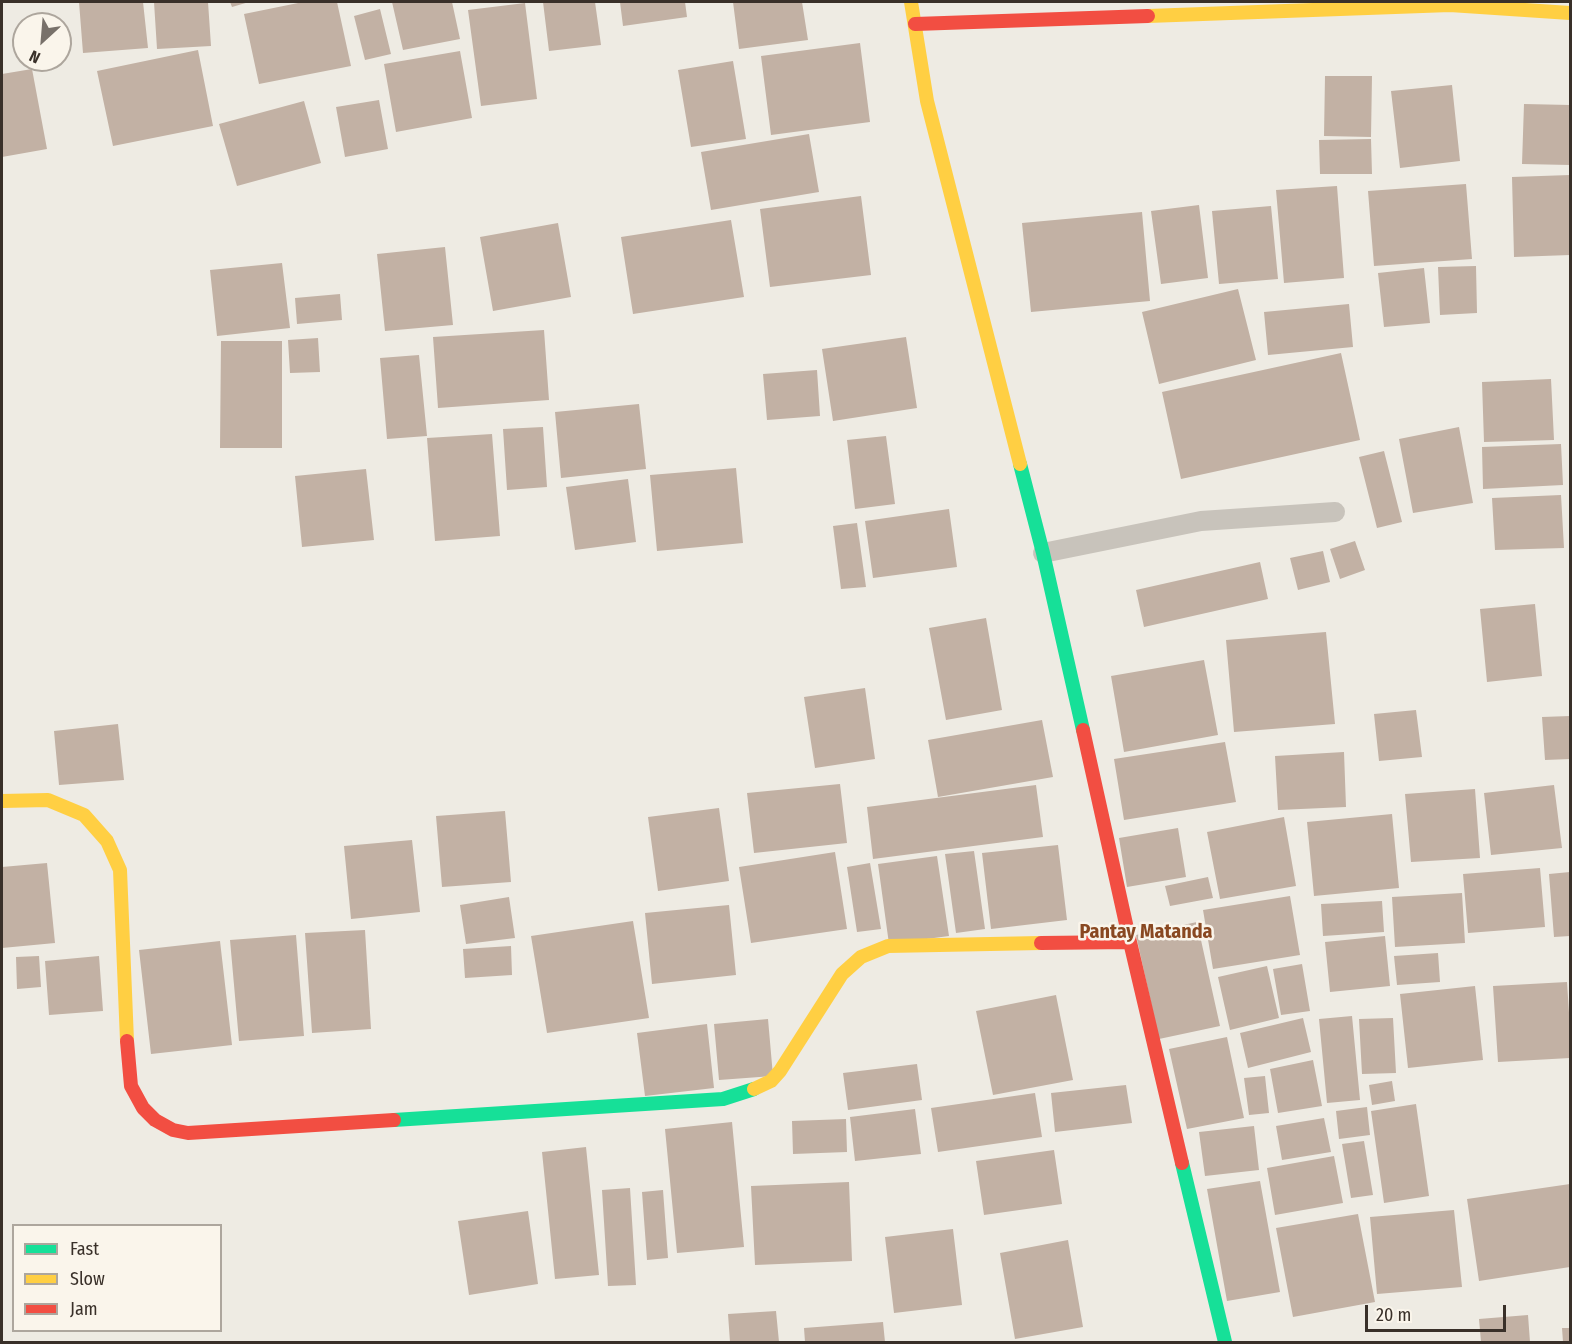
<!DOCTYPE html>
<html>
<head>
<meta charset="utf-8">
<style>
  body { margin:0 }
  #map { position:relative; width:1572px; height:1344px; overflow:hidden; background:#eeebe3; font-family:"Fira Sans Condensed",sans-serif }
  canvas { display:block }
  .frame { position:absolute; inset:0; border:3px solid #393029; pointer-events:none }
  .legend { position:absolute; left:12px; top:1224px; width:210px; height:108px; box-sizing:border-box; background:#faf5eb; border:2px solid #ada69d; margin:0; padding:8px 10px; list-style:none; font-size:18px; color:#393029 }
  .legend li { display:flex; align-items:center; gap:12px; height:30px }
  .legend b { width:30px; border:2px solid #ada69d }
  .north { position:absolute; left:12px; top:12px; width:60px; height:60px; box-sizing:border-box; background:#faf5eb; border:2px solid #ada69d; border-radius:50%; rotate:206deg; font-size:16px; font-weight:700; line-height:24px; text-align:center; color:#393029 }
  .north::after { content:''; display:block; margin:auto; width:21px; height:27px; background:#78716a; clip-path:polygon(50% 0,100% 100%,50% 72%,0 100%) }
  .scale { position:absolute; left:1365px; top:1305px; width:141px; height:27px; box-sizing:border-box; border:3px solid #393029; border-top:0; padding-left:8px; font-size:18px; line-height:21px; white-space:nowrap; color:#393029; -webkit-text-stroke:4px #faf5eb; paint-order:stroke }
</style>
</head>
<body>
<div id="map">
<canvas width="1572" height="1344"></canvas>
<div class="frame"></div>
<ul class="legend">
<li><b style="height:8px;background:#16e098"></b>Fast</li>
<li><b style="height:8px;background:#ffcf43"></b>Slow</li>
<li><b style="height:8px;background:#f24e42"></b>Jam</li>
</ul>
<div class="north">N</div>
<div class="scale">20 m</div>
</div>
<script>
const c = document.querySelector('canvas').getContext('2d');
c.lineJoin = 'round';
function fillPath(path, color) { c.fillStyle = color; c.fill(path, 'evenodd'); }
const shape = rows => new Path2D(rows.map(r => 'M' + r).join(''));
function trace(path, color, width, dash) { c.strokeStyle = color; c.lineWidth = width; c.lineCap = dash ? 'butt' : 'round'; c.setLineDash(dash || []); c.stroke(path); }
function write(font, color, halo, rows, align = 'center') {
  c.font = font + ' "Fira Sans Condensed",sans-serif'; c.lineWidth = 5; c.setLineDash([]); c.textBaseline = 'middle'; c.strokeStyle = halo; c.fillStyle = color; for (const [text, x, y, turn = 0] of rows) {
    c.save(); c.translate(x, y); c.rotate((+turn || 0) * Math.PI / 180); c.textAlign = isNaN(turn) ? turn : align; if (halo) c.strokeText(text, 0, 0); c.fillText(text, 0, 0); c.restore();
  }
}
fillPath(shape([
  [79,2,143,2,148,48,83,53],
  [154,2,208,2,211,46,157,49],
  [230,2,249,2,232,7],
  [303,2,337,2,351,66,259,84,244,14],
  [392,2,452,2,460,39,403,50],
  [543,2,595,2,601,45,549,51],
  [620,2,685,2,687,17,623,26],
  [733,2,802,2,808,40,739,49],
  [525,3,537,99,481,106,468,10],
  [380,9,391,54,365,60,354,16],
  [860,43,870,122,771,135,761,56],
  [198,50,213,126,113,146,97,71],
  [460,51,472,118,396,132,384,64],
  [733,61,746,139,691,147,678,70],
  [32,69,47,149,2,157,2,74],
  [1325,76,1372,76,1371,137,1324,136],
  [1452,85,1460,161,1400,168,1391,91],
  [379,100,388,149,345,157,336,107],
  [304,101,321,163,237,186,219,124],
  [1524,104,1570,105,1570,165,1522,164],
  [809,134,819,192,711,210,701,152],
  [1371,139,1372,174,1320,174,1319,140],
  [1570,175,1570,255,1514,257,1512,177],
  [1466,184,1472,259,1374,266,1368,191],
  [1337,186,1344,278,1284,283,1276,190],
  [861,196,871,275,770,287,760,209],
  [1199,205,1208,278,1161,284,1151,211],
  [1271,206,1278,279,1219,284,1212,211],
  [1142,212,1150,301,1031,312,1022,223],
  [731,220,744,297,633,314,621,237],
  [558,223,571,297,493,311,480,237],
  [445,247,453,325,385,331,377,254],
  [282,263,290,328,217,336,210,270],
  [1476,266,1477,313,1440,315,1438,267],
  [1424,268,1430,323,1384,327,1378,273],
  [1238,289,1256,360,1159,384,1142,312],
  [340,294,342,320,297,324,295,298],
  [1349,304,1353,347,1268,355,1264,312],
  [544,330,549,400,438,408,433,337],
  [906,337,917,408,833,421,822,349],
  [318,338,320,372,290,373,288,340],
  [221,341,282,341,282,448,220,448],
  [1341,353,1360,440,1181,479,1162,392],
  [419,355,427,436,387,439,380,358],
  [817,370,820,416,767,420,763,374],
  [1551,379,1554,440,1484,442,1482,382],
  [639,404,646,469,561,478,555,412],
  [543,427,547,487,507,490,503,429],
  [1459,427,1473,503,1413,513,1399,439],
  [492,434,500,536,435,541,427,438],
  [886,436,895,504,855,509,847,440],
  [1561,444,1563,485,1483,489,1482,447],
  [1384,451,1402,522,1377,528,1359,457],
  [736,468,743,543,657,551,650,475],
  [366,469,374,540,302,547,295,476],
  [628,479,636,542,575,550,566,487],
  [1561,495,1564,548,1495,550,1492,498],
  [949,509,957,567,873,578,865,521],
  [857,523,866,587,841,589,833,526],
  [1355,541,1365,570,1340,579,1330,549],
  [1323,551,1330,582,1298,590,1290,558],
  [1260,562,1268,599,1144,627,1136,590],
  [1535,604,1542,676,1487,682,1480,609],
  [986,618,1002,710,946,720,929,628],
  [1326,632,1335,724,1234,732,1226,640],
  [1204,660,1218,735,1124,752,1111,676],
  [865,688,875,759,815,768,804,697],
  [1416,710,1422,757,1379,761,1374,714],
  [1570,716,1570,759,1545,760,1542,717],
  [1042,720,1053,777,938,797,928,740],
  [118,724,124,780,59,785,54,731],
  [1225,742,1236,802,1124,820,1114,759],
  [1344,752,1346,807,1278,810,1275,756],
  [840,784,847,843,754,853,747,793],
  [1036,785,1043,837,873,859,867,807],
  [1554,785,1562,848,1491,855,1484,793],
  [1475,789,1480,858,1411,862,1405,794],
  [719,808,729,881,658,891,648,817],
  [505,811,511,882,442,887,436,816],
  [1392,814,1399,888,1314,896,1307,822],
  [1284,817,1296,886,1220,899,1207,832],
  [1178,828,1186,877,1127,887,1119,838],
  [412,840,420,912,351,919,344,846],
  [1058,845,1067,920,991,929,982,853],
  [974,851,985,929,956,933,945,854],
  [835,852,847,929,751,943,739,867],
  [937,856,949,936,889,944,878,864],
  [47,863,55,943,2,948,2,867],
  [870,863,881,929,857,932,847,867],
  [1540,868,1545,927,1468,933,1463,874],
  [1570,872,1570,936,1554,937,1549,874],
  [1208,877,1213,898,1170,906,1165,886],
  [1462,893,1465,943,1395,947,1392,897],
  [1290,896,1300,955,1213,969,1203,910],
  [509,897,515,938,466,944,460,905],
  [1382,901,1384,932,1323,936,1321,904],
  [729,905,736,975,652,984,645,913],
  [633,921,649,1018,547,1033,531,936],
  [1197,922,1220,1026,1159,1039,1136,935],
  [365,930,371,1029,312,1033,305,933],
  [296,935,304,1036,239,1041,230,940],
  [1385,936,1390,986,1330,992,1325,942],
  [220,941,232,1045,151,1054,139,950],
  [511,946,512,975,465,978,463,949],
  [1438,953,1440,982,1397,985,1394,956],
  [39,956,41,987,17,989,16,957],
  [99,956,103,1011,49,1015,45,961],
  [1302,964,1310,1011,1281,1015,1273,969],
  [1267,966,1279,1018,1230,1030,1218,977],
  [1567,982,1570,1028,1570,1058,1498,1062,1493,986],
  [1475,986,1483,1060,1408,1068,1400,994],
  [1056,995,1073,1080,993,1095,976,1011],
  [1352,1016,1360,1100,1327,1103,1319,1019],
  [1303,1018,1311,1052,1248,1068,1240,1033],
  [1393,1018,1396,1073,1362,1074,1359,1019],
  [768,1019,773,1076,719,1080,714,1024],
  [707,1024,714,1088,645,1096,637,1033],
  [1227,1037,1244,1118,1187,1129,1169,1049],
  [1313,1060,1322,1106,1278,1113,1270,1069],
  [917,1064,922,1100,848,1110,843,1073],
  [1265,1076,1269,1113,1249,1115,1244,1078],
  [1392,1081,1395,1101,1372,1105,1369,1085],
  [1126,1085,1132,1123,1055,1132,1051,1093],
  [1035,1093,1042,1137,938,1152,931,1108],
  [1416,1104,1429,1196,1384,1203,1371,1111],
  [1367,1107,1370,1135,1339,1139,1336,1111],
  [915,1109,921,1154,855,1161,850,1117],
  [1324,1118,1331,1152,1282,1160,1276,1126],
  [846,1119,847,1152,793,1154,792,1121],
  [732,1122,744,1247,677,1253,665,1129],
  [1254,1126,1259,1170,1205,1176,1199,1132],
  [1364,1141,1373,1195,1351,1198,1342,1144],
  [586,1147,599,1275,555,1279,542,1152],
  [1054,1150,1062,1204,984,1215,976,1161],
  [1334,1156,1343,1203,1275,1215,1267,1168],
  [1260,1181,1280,1292,1227,1301,1207,1189],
  [849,1182,852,1261,755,1265,751,1186],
  [1570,1184,1570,1267,1479,1281,1467,1199],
  [630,1188,636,1285,608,1286,602,1190],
  [663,1190,668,1258,647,1260,642,1192],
  [1454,1210,1462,1287,1377,1294,1370,1217],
  [528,1211,538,1284,469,1295,458,1221],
  [1358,1214,1375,1302,1293,1317,1276,1228],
  [953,1229,962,1305,894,1313,885,1237],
  [1068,1240,1083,1327,1015,1339,1000,1253],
  [776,1311,779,1342,730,1342,728,1314],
  [1528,1315,1530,1342,1481,1342,1479,1319],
  [883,1322,885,1342,805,1342,804,1328],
  [1562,1328,1570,1328,1570,1342,1563,1342]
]), '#c2b1a4');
trace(shape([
  [1043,553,1201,521,1335,512]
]), '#c8c3bb', 20);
trace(shape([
  [1020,464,1043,553,1083,730],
  [394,1120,723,1099,754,1089],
  [1182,1163,1225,1342]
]), '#16e098', 14);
trace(shape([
  [911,2,927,101,1020,464],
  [1148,16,1450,5,1570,13],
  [2,801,48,800,84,815,107,841,120,870,127,1041],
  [754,1089,771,1081,780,1071,842,974,861,957,888,946,1041,943]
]), '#ffcf43', 14);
trace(shape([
  [915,24,1148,16],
  [1083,730,1130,942,1182,1163],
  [1041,943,1130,942],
  [127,1041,131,1086,143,1108,155,1120,173,1130,188,1133,394,1120]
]), '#f24e42', 14);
write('bold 20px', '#894821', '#faf5eb', [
  ["Pantay Matanda",1146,932]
]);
</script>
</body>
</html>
